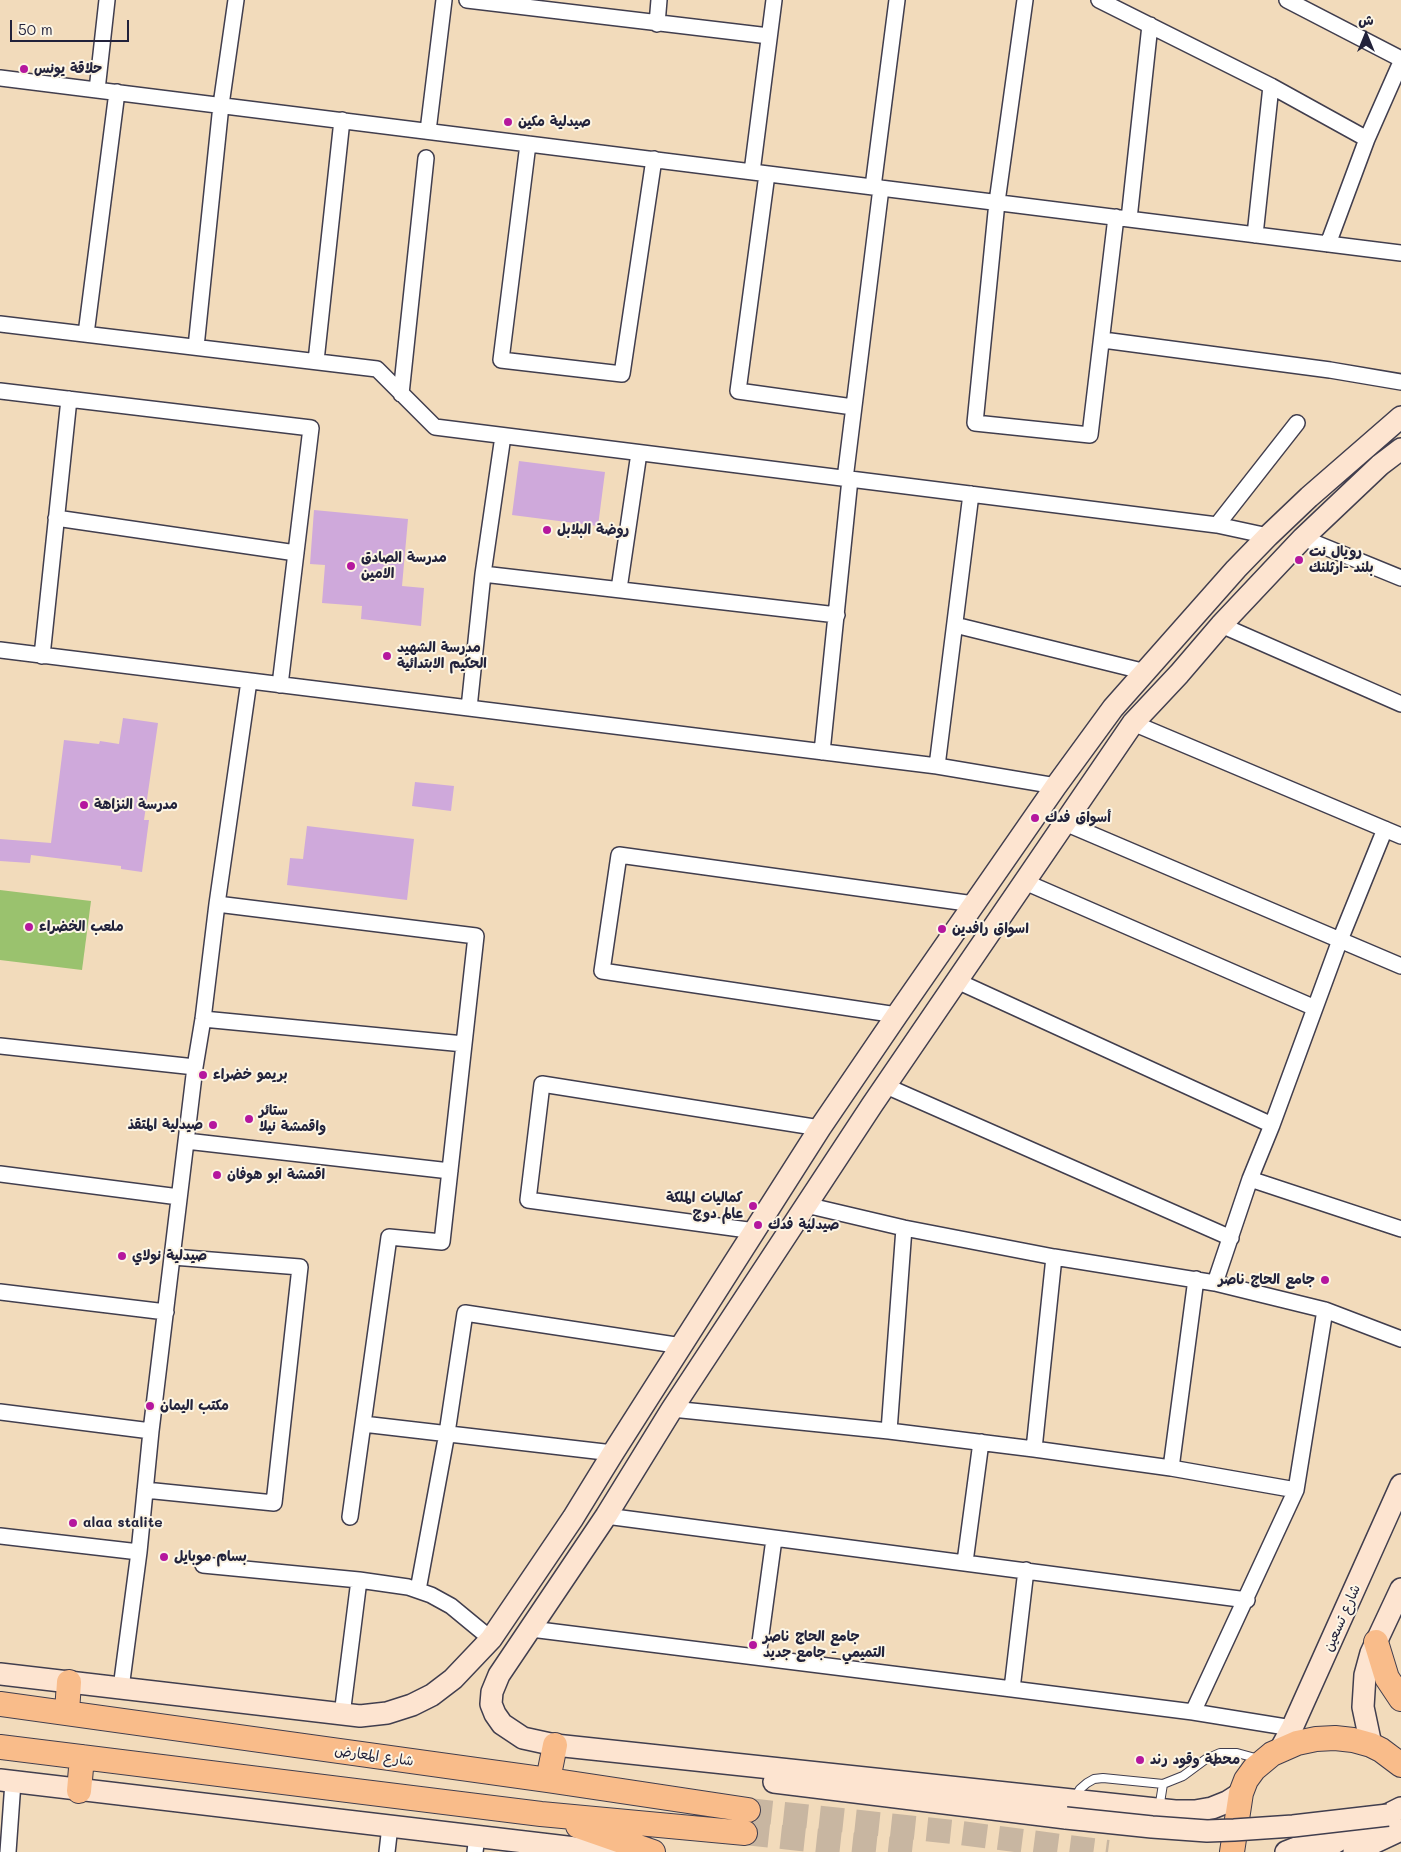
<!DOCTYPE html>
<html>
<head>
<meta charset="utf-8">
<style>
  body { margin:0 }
  #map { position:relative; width:1401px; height:1852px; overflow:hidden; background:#f2dbbb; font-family:Mali,"Playpen Sans Arabic",sans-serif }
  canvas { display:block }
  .north { position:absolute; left:1341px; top:10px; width:50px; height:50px; -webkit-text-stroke:4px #fcf5e5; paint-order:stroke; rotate:0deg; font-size:14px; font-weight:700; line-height:20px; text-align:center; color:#22223b }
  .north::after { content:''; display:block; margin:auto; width:18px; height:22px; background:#22223b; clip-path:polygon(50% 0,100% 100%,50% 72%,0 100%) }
  .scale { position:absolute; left:10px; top:20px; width:119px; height:22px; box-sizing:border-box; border:2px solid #22223b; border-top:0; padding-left:6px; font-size:15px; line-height:18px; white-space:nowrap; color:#22223b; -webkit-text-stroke:4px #fcf5e5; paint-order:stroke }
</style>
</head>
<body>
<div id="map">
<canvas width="1401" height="1852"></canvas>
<div class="north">ش</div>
<div class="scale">50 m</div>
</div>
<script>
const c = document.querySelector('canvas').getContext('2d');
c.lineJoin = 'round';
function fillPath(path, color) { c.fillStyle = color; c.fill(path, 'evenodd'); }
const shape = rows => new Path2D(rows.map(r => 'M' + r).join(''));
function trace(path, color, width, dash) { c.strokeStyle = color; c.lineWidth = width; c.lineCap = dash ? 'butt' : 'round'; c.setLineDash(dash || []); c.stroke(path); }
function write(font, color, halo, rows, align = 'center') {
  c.font = font + ' Mali,"Playpen Sans Arabic",sans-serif'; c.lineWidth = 4; c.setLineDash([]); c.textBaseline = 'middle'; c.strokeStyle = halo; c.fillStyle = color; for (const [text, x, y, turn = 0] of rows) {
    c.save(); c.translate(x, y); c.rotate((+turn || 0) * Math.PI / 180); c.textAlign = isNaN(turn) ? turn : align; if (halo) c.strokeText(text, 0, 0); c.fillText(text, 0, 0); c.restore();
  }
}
fillPath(shape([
  [0,890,91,901,82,970,0,960]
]), '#9ac26e');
fillPath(shape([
  [519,461,605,472,598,526,512,515],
  [314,510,408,519,402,586,424,588,421,626,361,619,362,606,322,603,325,565,310,564],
  [123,718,158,723,144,820,149,820,142,872,121,869,121,866,31,855,30,863,0,861,0,839,51,843,64,740,99,744,100,741,119,744],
  [415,782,454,786,451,811,412,806],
  [307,826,414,839,407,900,287,885,290,858,303,859]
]), '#cfa9db');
trace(shape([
  [748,1810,953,1832,1108,1852],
  [745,1833,920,1852]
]), '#c8b6a1', 24, [24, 12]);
const service = shape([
  [1075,1798,1080,1789,1087,1783,1094,1779,1103,1778,1163,1784,1183,1776,1206,1759,1220,1753,1237,1753,1259,1759],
  [1159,1809,1163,1784]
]);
const minor = shape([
  [467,0,769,36],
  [1025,0,997,202,975,423,1090,435,1116,217],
  [1099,0,1271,86,1367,139],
  [1287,0,1401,59],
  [657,24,659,0],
  [0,78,1401,253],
  [97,90,107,0],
  [428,131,444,0],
  [528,144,501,360,622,374,654,159],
  [752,172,774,0],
  [767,174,738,391,853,407],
  [873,187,897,0],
  [1129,219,1150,25],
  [1255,235,1271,86],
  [1328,244,1367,139,1401,62],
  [0,324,377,369,435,427,1217,525,1268,536],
  [86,334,117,92],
  [1103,340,1330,370,1401,382],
  [196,347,221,105,236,0],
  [316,361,342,120],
  [0,391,311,428,280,685],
  [401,394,426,158],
  [845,479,881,188],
  [56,518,296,553],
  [1217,525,1297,423],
  [1303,538,1401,578],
  [483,574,837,615],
  [619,589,639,453],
  [955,625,1146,672],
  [1221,625,1401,704],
  [0,650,937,766,1056,786],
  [42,656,69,399],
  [469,708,483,574,503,436],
  [1133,723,1401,836],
  [822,752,850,479],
  [937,766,971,494],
  [1065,823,1401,966],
  [1025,882,1315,1008],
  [217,904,476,936,442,1242,389,1237,350,1517],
  [957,981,1272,1125],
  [897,1015,602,971,619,855,974,904],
  [203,1019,464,1044],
  [0,1046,195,1067],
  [886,1086,1231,1238],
  [186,1141,450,1171],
  [0,1174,179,1197],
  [1250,1179,1401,1229],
  [806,1205,904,1228,1054,1257,1215,1283,1325,1310,1401,1339],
  [755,1231,528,1200,542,1084,820,1128],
  [1215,1283,1250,1179,1272,1125,1340,940,1385,829],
  [0,1292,166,1312],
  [672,1409,889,1431,1034,1449,1171,1468,1296,1490],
  [0,1412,151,1431],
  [363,1424,613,1453],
  [889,1431,904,1228],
  [1034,1449,1054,1257],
  [1171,1468,1196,1279],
  [145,1490,274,1503,300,1267,173,1257],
  [606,1516,1247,1600],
  [0,1536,139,1552],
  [965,1562,981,1442],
  [203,1565,359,1580,408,1587,431,1595,451,1606,491,1639],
  [418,1590,447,1433,465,1313,682,1346],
  [531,1629,1012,1689,1193,1712,1292,1728],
  [758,1657,774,1539],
  [121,1688,139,1552,151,1431,195,1067,203,1019,217,904,249,681],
  [1012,1689,1026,1570],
  [1193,1712,1296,1490,1325,1310],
  [342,1715,359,1580],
  [8,1852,13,1782],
  [387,1852,390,1826],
  [475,1852,477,1836]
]);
const secondary = shape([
  [0,1674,360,1716,387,1713,412,1705,432,1695,453,1679,491,1639,573,1518,613,1453,820,1128,897,1015,1056,786,1113,708,1236,569,1268,536,1309,497,1401,417],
  [1371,1745,1363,1707,1365,1675,1371,1653,1401,1589],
  [1280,1750,1292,1728,1401,1485],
  [0,1780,609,1852],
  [774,1782,1066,1818],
  [1241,1793,1227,1802,1212,1808,1195,1811,1175,1811,555,1745,523,1738,502,1724,495,1714,491,1704,492,1692,499,1675,606,1516,672,1409,872,1105,1133,723,1179,674,1221,625,1303,538,1380,465,1401,449],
  [1286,1852,1314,1841,1333,1836],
  [1319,1852,1351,1833,1401,1808],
  [1354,1852,1401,1830]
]);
const primary = shape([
  [1376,1642,1387,1678,1401,1699],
  [0,1704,548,1780,748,1810],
  [67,1712,69,1682],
  [0,1747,541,1814,745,1833],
  [548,1780,555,1745],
  [79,1791,82,1757],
  [578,1826,653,1852],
  [1232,1852,1241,1793,1246,1780,1254,1769,1272,1754,1297,1743,1316,1739,1335,1738,1353,1740,1371,1745,1381,1750,1401,1765]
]);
trace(service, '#413e4e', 10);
trace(minor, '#413e4e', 18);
trace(secondary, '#413e4e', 24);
trace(primary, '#413e4e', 26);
trace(service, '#fff', 8);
trace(minor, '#fff', 15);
trace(secondary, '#fde4d0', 21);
trace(primary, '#f9bc8a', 24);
const secondaryBridge = shape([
  [1066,1818,1152,1827,1207,1831,1234,1830,1293,1826,1388,1815]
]);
trace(secondaryBridge, '#413e4e', 24, []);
trace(secondaryBridge, '#fde4d0', 21);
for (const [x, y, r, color] of [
  [24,69,5,"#b5179e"],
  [508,122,5,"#b5179e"],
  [547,530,5,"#b5179e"],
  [1299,560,5,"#b5179e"],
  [351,566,5,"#b5179e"],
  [387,656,5,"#b5179e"],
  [84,805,5,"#b5179e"],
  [1035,818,5,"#b5179e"],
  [29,927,5,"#b5179e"],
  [942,929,5,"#b5179e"],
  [203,1075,5,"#b5179e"],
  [249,1119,5,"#b5179e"],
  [213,1125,5,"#b5179e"],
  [217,1175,5,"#b5179e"],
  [753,1206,5,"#b5179e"],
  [758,1225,5,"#b5179e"],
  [122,1256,5,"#b5179e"],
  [1325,1280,5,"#b5179e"],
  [150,1406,5,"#b5179e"],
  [73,1523,5,"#b5179e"],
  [164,1557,5,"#b5179e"],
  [753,1645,5,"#b5179e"],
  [1140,1760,5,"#b5179e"]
]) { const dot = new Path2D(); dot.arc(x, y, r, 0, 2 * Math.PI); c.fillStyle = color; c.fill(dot); trace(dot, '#fcf5e5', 2); }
write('bold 14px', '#22223b', '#fcf5e5', [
  ["حلاقة يونس",34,69],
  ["صيدلية مكين",518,122],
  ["روضة البلابل",557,530],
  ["رويال نت",1309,552],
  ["بلند -ارثلنك",1309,568],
  ["مدرسة الصادق",361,558],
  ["الامين",361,574],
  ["مدرسة الشهيد",397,648],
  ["الحكيم الابتدائية",397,664],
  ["مدرسة النزاهة",94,805],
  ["أسواق فدك",1045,818],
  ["ملعب الخضراء",39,927],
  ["اسواق رافدين",952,929],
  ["بريمو خضراء",213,1075],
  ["ستائر",259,1111],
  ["واقمشة نيلا",259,1127],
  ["صيدلية المتقذ",203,1125,"right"],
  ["اقمشة ابو هوفان",227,1175],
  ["كماليات الملكة",743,1198,"right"],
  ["عالم دوج",743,1214,"right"],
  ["صيدلية فدك",768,1225],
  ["صيدلية نولاي",132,1256],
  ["جامع الحاج ناصر",1315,1280,"right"],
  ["مكتب اليمان",160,1406],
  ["alaa stalite",83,1523],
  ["بسام موبايل",174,1557],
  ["جامع الحاج ناصر",763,1637],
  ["التميمي - جامع جديد",763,1653],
  ["محطة وقود رند",1150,1760]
], 'left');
write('14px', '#22223b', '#fcf5e5', [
  ["شارع تسعين",1342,1618,-66],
  ["شارع المعارض",374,1756,8]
]);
</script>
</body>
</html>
